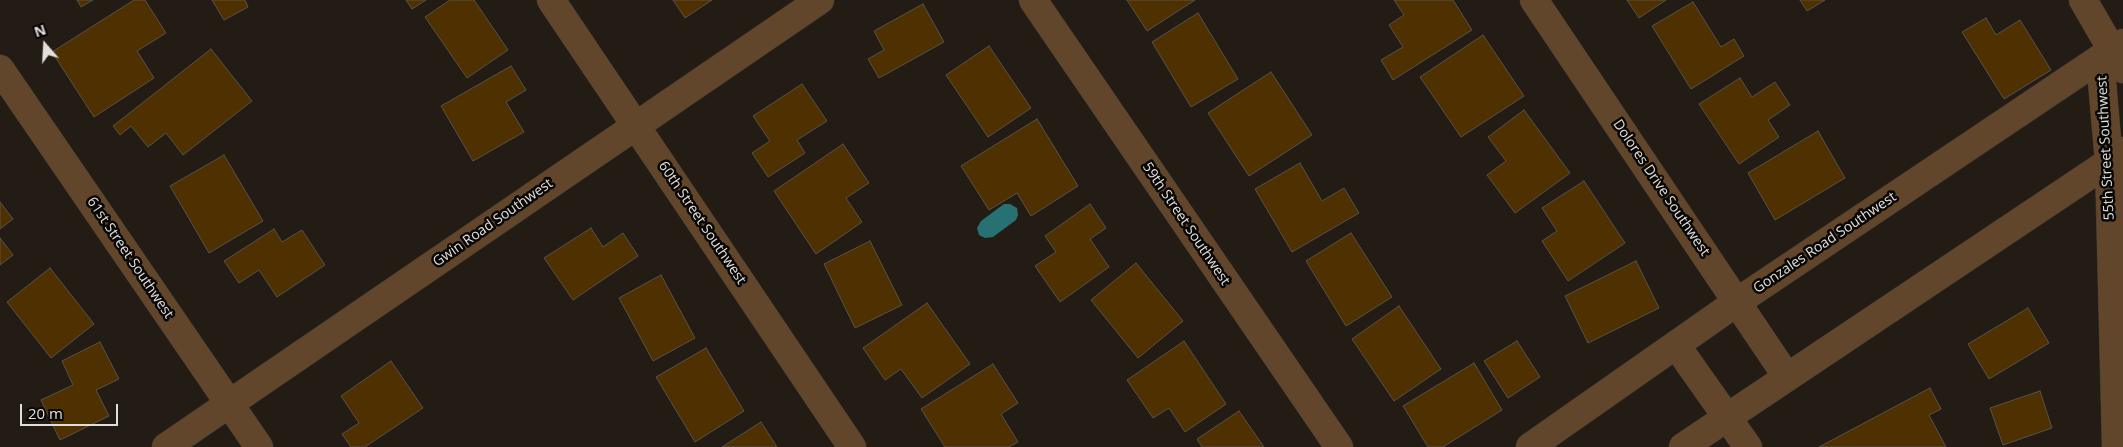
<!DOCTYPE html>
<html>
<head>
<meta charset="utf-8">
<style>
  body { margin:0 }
  #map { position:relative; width:2123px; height:447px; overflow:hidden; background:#221c15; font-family:"Open Sans",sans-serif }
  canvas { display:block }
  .north { position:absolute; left:20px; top:20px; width:50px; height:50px; -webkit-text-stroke:4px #090705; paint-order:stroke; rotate:341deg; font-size:14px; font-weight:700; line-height:20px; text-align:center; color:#e2deda }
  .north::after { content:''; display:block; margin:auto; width:18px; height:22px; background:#e2deda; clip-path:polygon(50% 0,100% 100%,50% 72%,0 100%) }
  .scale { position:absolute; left:20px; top:404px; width:98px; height:22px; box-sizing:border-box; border:2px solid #e2deda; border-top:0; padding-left:6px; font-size:15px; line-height:18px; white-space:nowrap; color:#e2deda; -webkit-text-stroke:4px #090705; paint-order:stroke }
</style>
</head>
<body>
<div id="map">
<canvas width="2123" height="447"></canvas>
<div class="north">N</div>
<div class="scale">20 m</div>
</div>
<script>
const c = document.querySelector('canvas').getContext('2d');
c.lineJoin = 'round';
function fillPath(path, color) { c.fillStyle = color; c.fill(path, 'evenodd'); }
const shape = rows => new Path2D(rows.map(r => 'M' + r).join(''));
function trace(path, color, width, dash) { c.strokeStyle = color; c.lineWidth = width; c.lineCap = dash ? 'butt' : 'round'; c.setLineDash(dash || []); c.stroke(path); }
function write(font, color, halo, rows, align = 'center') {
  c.font = font + ' "Open Sans",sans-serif'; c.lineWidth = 5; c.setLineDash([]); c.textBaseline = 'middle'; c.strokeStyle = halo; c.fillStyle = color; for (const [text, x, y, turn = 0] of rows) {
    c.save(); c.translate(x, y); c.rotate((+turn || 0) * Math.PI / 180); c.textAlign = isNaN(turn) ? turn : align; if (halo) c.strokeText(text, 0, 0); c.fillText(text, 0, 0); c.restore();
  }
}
fillPath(shape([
  [1004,204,1010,204,1017,208,1018,215,1016,220,993,237,985,238,979,235,977,228,981,221]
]), '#277172');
const building = shape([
  [77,0,93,0,81,7,77,0],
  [134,0,145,0,166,33,137,51,154,78,94,117,52,52,134,0],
  [212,0,245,0,248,7,224,20,212,0],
  [406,0,426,0,412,9,406,0],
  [450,0,474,0,508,50,467,78,425,17,450,0],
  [673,0,712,0,685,18,673,0],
  [1127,0,1195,0,1147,31,1127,0],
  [1394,0,1453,0,1472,30,1393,80,1381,60,1403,47,1389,25,1404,15,1394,0],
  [1627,0,1666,0,1639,18,1627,0],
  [1800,0,1825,0,1807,11,1800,0],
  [1693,2,1721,47,1734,39,1744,56,1691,89,1652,26,1693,2],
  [923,4,944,42,879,78,868,59,884,50,874,31,923,4],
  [1198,13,1238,79,1191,107,1152,42,1198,13],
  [1986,18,1996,35,2020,20,2051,70,2004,99,1962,32,1986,18],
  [1483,35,1524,96,1461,137,1420,77,1483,35],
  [989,46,1031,108,988,137,946,75,989,46],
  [211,49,252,101,183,155,166,133,148,147,131,126,120,135,113,126,211,49],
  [511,66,526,90,506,102,524,132,473,161,441,106,511,66],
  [1271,72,1312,135,1249,176,1208,113,1271,72],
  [1740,78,1752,97,1775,82,1790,105,1768,120,1779,137,1739,164,1699,104,1740,78],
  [802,84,827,121,797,140,805,153,768,177,752,153,770,141,753,116,802,84],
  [1524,110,1570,173,1515,213,1487,175,1506,161,1488,137,1524,110],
  [1037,119,1078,186,1031,216,1017,193,989,210,961,166,1037,119],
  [1818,131,1845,178,1775,220,1748,173,1818,131],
  [843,144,869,183,846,198,862,222,816,254,774,191,843,144],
  [224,155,263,221,209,253,170,186,224,155],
  [1300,163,1322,201,1344,188,1359,213,1292,252,1255,189,1300,163],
  [1584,181,1625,243,1568,281,1542,241,1557,231,1542,208,1584,181],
  [0,202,13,219,0,229,0,202],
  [1090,204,1106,228,1090,239,1109,267,1060,302,1035,266,1056,252,1045,236,1090,204],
  [591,228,603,247,623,233,638,256,573,300,544,258,591,228],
  [274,229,282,242,302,230,325,265,277,297,259,270,239,283,224,261,274,229],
  [1351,233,1392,297,1346,326,1306,261,1351,233],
  [0,238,13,255,0,265,0,238],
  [870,241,902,305,855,328,824,264,870,241],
  [1636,261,1659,308,1588,343,1565,296,1636,261],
  [1136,263,1183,321,1138,358,1091,300,1136,263],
  [50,268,94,324,51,358,7,302,50,268],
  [661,275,695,338,653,361,619,298,661,275],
  [927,303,970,364,922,398,901,369,885,380,863,348,927,303],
  [1399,306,1441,369,1394,401,1352,339,1399,306],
  [2028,308,2049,343,1989,379,1968,344,2028,308],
  [1184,341,1226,404,1185,432,1169,408,1153,418,1127,380,1184,341],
  [1517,341,1540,377,1508,398,1484,361,1517,341],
  [100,342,119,379,96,390,109,416,60,440,41,400,73,385,62,361,100,342],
  [706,348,744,411,695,442,656,377,706,348],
  [391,361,423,408,365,447,351,447,342,434,359,423,341,396,391,361],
  [1474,363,1502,410,1443,447,1428,447,1403,406,1474,363],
  [993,364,1018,403,1001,414,1018,442,1009,447,945,447,921,409,993,364],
  [1930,388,1941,409,1929,415,1946,447,1819,447,1930,388],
  [2040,391,2052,428,2003,445,1990,408,2040,391],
  [1239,411,1264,447,1202,447,1197,439,1239,411],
  [761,422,777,447,722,447,761,422]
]);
fillPath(building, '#4e3001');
trace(building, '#59524a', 1);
const minor = shape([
  [551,0,852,447],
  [1033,0,1339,447],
  [1534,0,1787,377],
  [2083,0,2123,69],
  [2100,59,2109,162,2116,447],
  [0,69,259,447],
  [1676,345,1748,447],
  [166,447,820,0]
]);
const tertiary = shape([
  [1530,447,1737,302,2123,43],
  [1683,447,2109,162,2123,151]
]);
trace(minor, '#3d3731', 29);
trace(tertiary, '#3d3731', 29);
trace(minor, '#61462c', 28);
trace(tertiary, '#61462c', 28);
write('14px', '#e2deda', '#090705', [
  ["55th Street Southwest",2106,148,-93],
  ["Dolores Drive Southwest",1661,188,56],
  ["Gwin Road Southwest",493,223,-35],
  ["60th Street Southwest",702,223,56],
  ["59th Street Southwest",1186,224,56],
  ["Gonzales Road Southwest",1825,243,-34],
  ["61st Street Southwest",130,258,56]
]);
</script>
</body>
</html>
